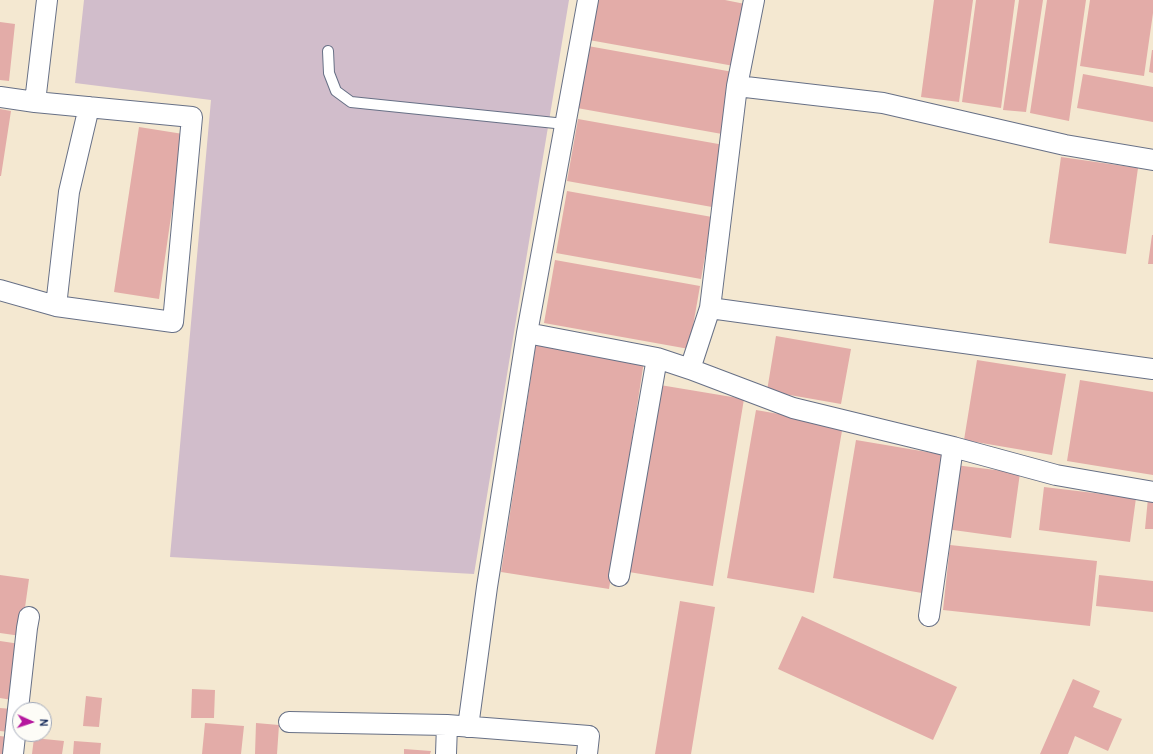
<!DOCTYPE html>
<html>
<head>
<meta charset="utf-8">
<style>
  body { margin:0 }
  #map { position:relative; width:1153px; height:754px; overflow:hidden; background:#f4e8d1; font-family:Pangolin,sans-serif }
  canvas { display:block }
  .north { position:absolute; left:12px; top:702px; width:40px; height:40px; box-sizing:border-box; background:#fdfcf7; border:1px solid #a3aaba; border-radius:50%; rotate:93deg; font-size:11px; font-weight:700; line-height:16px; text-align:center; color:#1b2f5e }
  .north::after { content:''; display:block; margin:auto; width:14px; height:18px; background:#b5179e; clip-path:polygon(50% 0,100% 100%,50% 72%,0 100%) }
</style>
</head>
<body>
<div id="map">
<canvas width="1153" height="754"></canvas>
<div class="north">N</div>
</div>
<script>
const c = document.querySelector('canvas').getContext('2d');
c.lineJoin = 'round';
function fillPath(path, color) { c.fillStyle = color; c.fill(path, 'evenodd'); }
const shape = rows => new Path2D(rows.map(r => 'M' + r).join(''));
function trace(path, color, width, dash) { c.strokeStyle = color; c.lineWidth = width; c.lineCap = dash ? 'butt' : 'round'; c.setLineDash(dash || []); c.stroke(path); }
fillPath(shape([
  [84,0,569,0,474,574,170,557,211,100,75,83]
]), '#d1bdcb');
fillPath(shape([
  [596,0,725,0,745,4,734,66,589,40],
  [934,0,973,0,959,102,921,97],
  [976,0,1015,0,1001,108,962,102],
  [1019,0,1043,0,1026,112,1003,110],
  [1047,0,1086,0,1069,121,1030,113],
  [1090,0,1153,0,1153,13,1144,76,1080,66],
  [0,22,15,24,9,81,0,80],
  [588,46,733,72,722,134,577,108],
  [1152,50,1153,50,1153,73,1149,72],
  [1083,74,1153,87,1153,122,1077,108],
  [0,109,11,111,1,176,0,176],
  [578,119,724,145,712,207,567,181],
  [139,127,183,134,159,299,114,292],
  [1061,157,1138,168,1126,254,1049,243],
  [567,191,712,217,701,279,556,253],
  [1152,235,1153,235,1153,264,1148,264],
  [555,260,700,286,689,349,544,323],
  [776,336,851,349,841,404,767,391],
  [536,344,644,361,609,589,501,572],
  [977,360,1066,374,1052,455,964,440],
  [1080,380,1153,392,1153,475,1067,461],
  [660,385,744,399,713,586,629,572],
  [756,410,843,425,814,593,727,578],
  [856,440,945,455,922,593,833,578],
  [955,465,1020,473,1011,538,946,529],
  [1044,487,1136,498,1130,542,1039,530],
  [1148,498,1153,499,1153,529,1145,529],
  [950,545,1097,561,1090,626,943,610],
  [0,575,29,579,21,636,0,633],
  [1099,575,1153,581,1153,612,1096,606],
  [680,601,715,607,691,754,655,754],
  [802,616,957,687,933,740,778,669],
  [0,641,20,644,12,700,0,698],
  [1073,679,1100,691,1093,707,1122,719,1108,751,1075,736,1068,754,1040,754],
  [192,689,215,690,214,718,191,718],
  [86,696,102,698,99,727,83,726],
  [0,708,12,709,9,732,0,731],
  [205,723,244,726,241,754,202,754],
  [256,723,279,725,277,754,255,754],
  [0,736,8,737,6,754,0,754],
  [34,738,64,741,62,754,32,754],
  [74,741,101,743,100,754,73,754],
  [404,749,431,751,430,754,404,754]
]), '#e3aca8');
const lane = shape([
  [328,51,329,73,336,91,351,102,565,124]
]);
const street = shape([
  [754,0,737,86,710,308,1153,369],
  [737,86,883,103,1065,145,1153,160],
  [0,97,35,102],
  [0,290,56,306,173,322,192,117,35,102,47,0],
  [56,306,69,192,89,107],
  [527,333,588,0],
  [690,369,710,308],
  [619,576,657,358],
  [929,616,953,447],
  [289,722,447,725],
  [468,727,487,587,527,333,657,358,690,369,793,408,953,447,1056,475,1153,492],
  [13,754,27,628,29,617],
  [446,754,447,725,589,736,587,754]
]);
trace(lane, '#677086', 12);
trace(street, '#677086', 22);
trace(lane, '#fff', 10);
trace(street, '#fff', 20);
</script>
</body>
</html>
